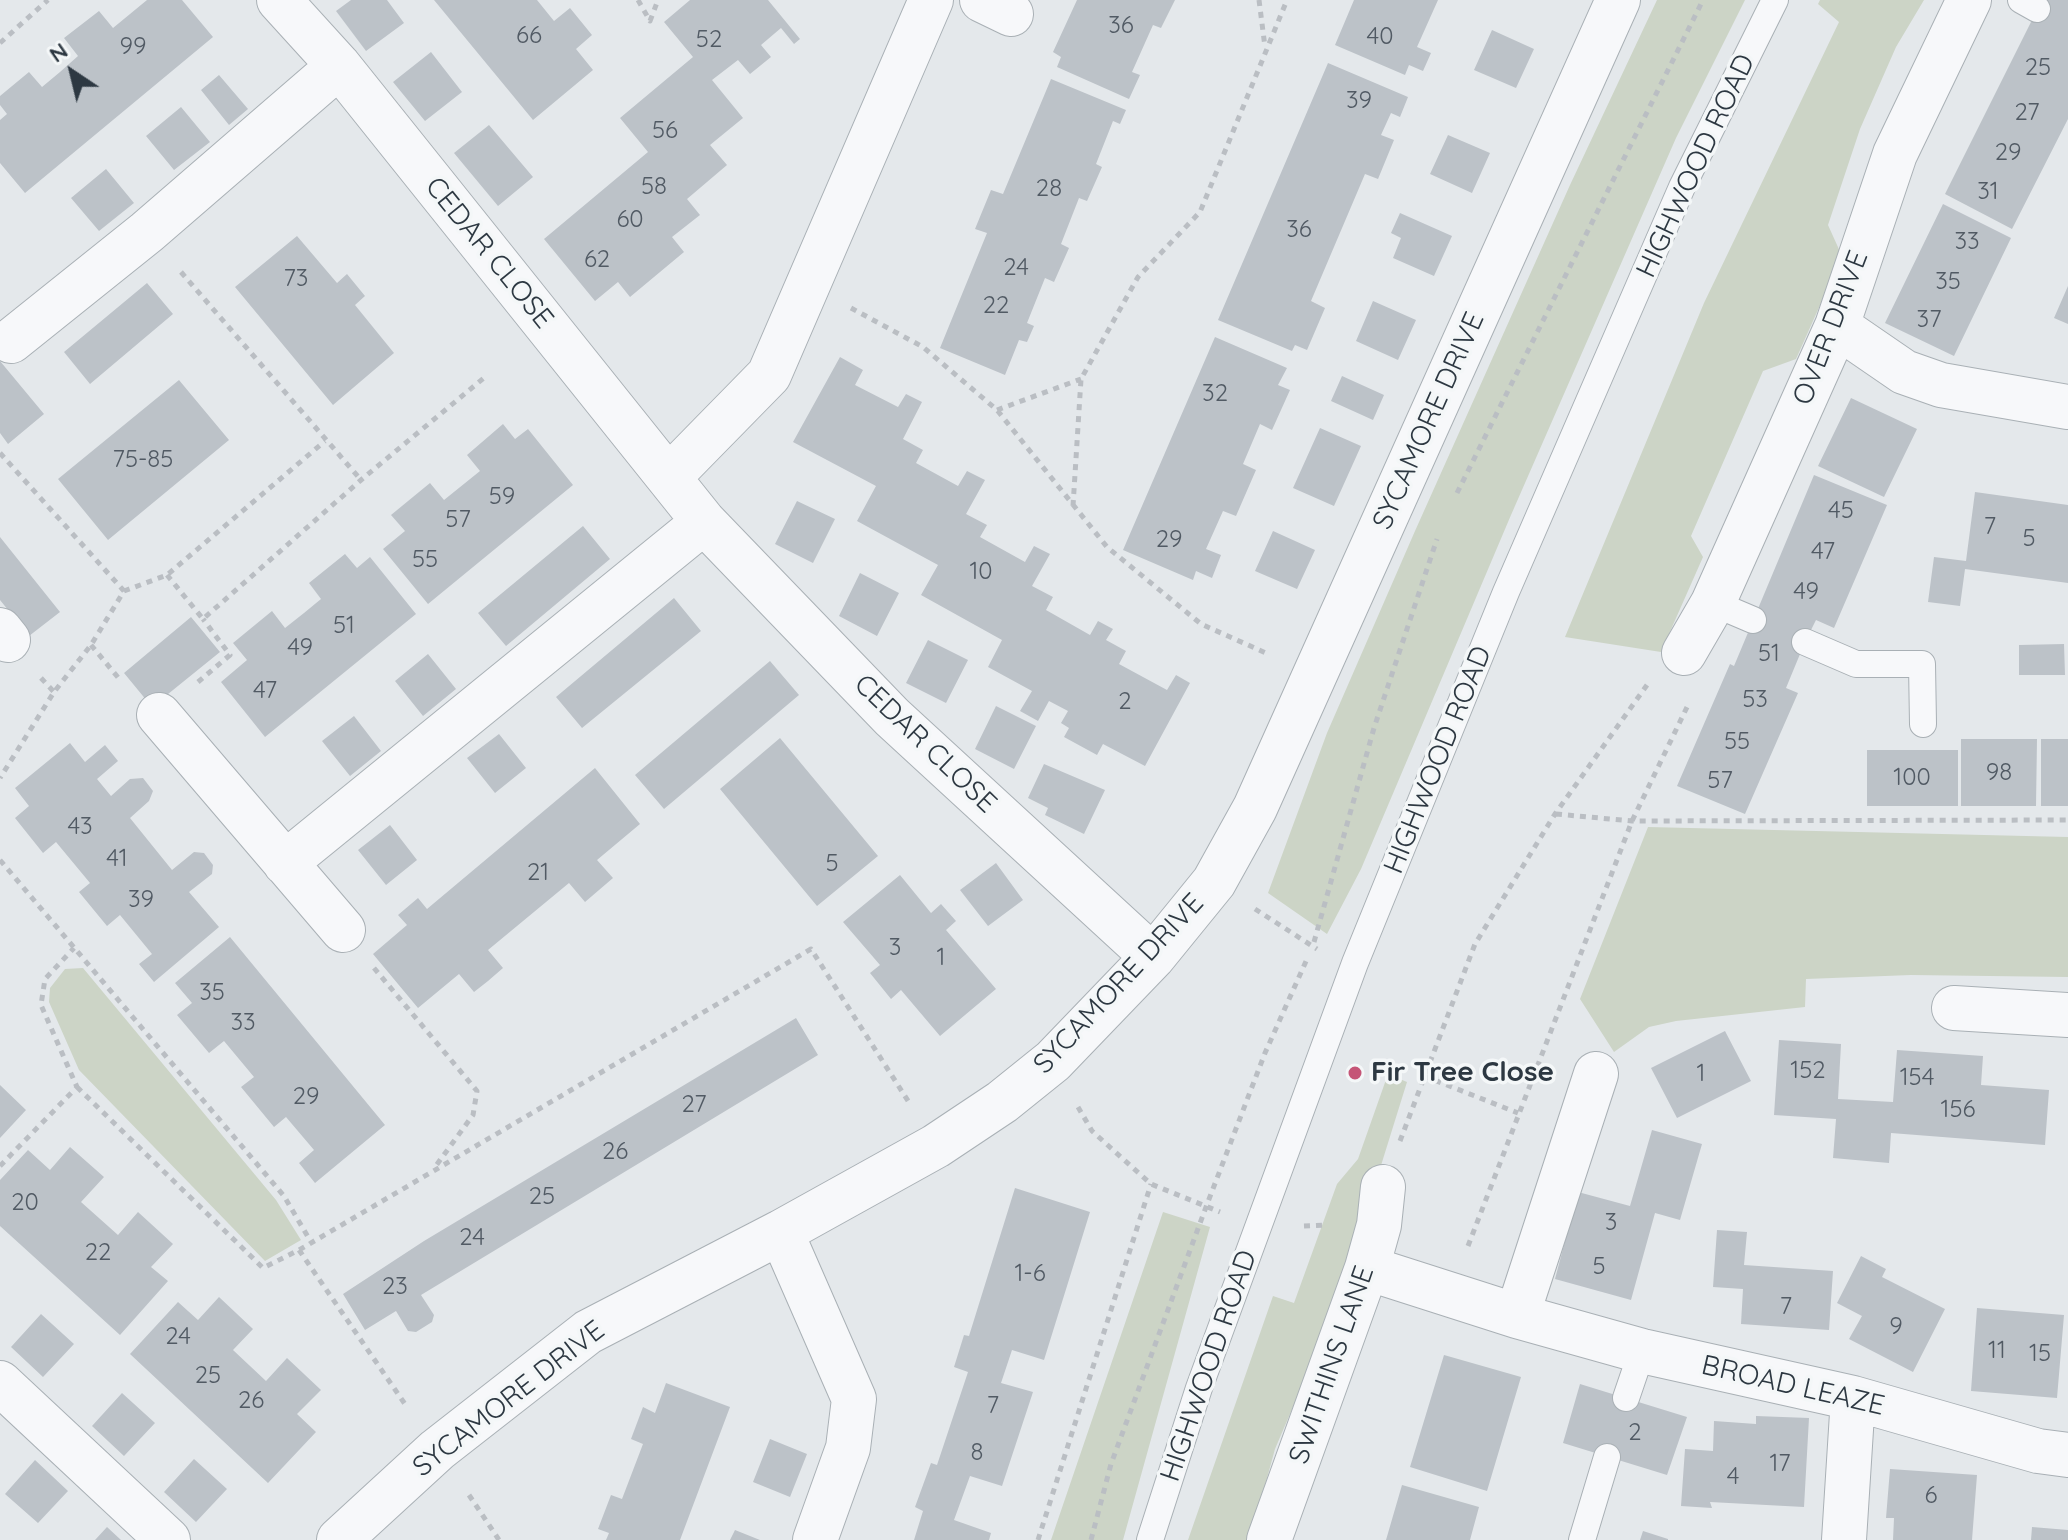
<!DOCTYPE html>
<html>
<head>
<meta charset="utf-8">
<style>
  body { margin:0 }
  #map { position:relative; width:2068px; height:1540px; overflow:hidden; background:#e4e8eb; font-family:Quicksand,sans-serif }
  canvas { display:block }
  .north { position:absolute; left:32px; top:32px; width:80px; height:80px; -webkit-text-stroke:6px #f4f7f8; paint-order:stroke; rotate:325deg; font-size:22px; font-weight:700; line-height:32px; text-align:center; color:#2d3842 }
  .north::after { content:''; display:block; margin:auto; width:28px; height:36px; background:#2d3842; clip-path:polygon(50% 0,100% 100%,50% 72%,0 100%) }
</style>
</head>
<body>
<div id="map">
<canvas width="2068" height="1540"></canvas>
<div class="north">N</div>
</div>
<script>
const c = document.querySelector('canvas').getContext('2d');
c.lineJoin = 'round';
function fillPath(path, color) { c.fillStyle = color; c.fill(path, 'evenodd'); }
const shape = rows => new Path2D(rows.map(r => 'M' + r).join(''));
function trace(path, color, width, dash) { c.strokeStyle = color; c.lineWidth = width; c.lineCap = dash ? 'butt' : 'round'; c.setLineDash(dash || []); c.stroke(path); }
function write(font, color, halo, rows, align = 'center') {
  c.font = font + ' Quicksand,sans-serif'; c.lineWidth = 7; c.setLineDash([]); c.textBaseline = 'middle'; c.strokeStyle = halo; c.fillStyle = color; for (const [text, x, y, turn = 0] of rows) {
    c.save(); c.translate(x, y); c.rotate((+turn || 0) * Math.PI / 180); c.textAlign = isNaN(turn) ? turn : align; if (halo) c.strokeText(text, 0, 0); c.fillText(text, 0, 0); c.restore();
  }
}
fillPath(shape([
  [1657,0,1745,0,1676,138,1511,515,1361,869,1327,934,1268,893,1327,733,1415,531,1570,185],
  [1820,0,1924,0,1896,47,1860,129,1828,225,1842,256,1796,359,1763,371,1691,536,1703,557,1661,652,1565,637,1704,303,1839,22,1818,4],
  [1648,827,2068,837,2068,977,1911,975,1806,979,1805,1007,1676,1021,1649,1027,1614,1052,1580,999],
  [83,968,276,1200,301,1240,265,1261,79,1070,49,1002,50,988,65,969],
  [1388,1074,1407,1082,1340,1297,1275,1449,1250,1540,1188,1540,1273,1296,1294,1303,1337,1184,1358,1159],
  [1163,1212,1210,1227,1123,1540,1051,1540]
]), '#ccd4c6');
fillPath(shape([
  [147,0,182,0,213,37,25,193,0,163,0,120,7,114,0,105,0,96,29,72,42,87,60,72,78,56,64,38,99,11,113,28],
  [351,0,387,0,404,23,366,51,336,11],
  [434,0,537,0,554,21,570,8,592,35,576,49,593,70,533,120],
  [690,0,768,0,800,39,794,44,781,28,761,45,771,57,750,74,738,60,712,80,743,118,710,145,727,165,687,199,700,215,672,237,684,252,630,297,618,282,595,301,544,239,648,152,620,118,693,57,664,22],
  [1077,0,1175,0,1161,28,1153,25,1132,72,1140,75,1129,99,1057,67,1061,57,1053,52],
  [1354,0,1438,0,1417,47,1431,53,1423,71,1409,65,1405,75,1335,45],
  [2042,0,2068,0,2068,119,2012,229,1945,194],
  [1492,30,1534,49,1516,88,1474,70],
  [431,52,462,92,425,121,393,82],
  [1328,63,1408,97,1400,117,1391,113,1381,135,1394,140,1378,179,1365,174,1311,301,1325,308,1307,350,1295,345,1292,351,1218,320],
  [219,75,248,109,229,125,201,90],
  [1051,79,1126,110,1120,124,1113,121,1096,164,1102,167,1087,201,1079,198,1061,244,1069,248,1054,282,1045,278,1027,323,1034,326,1027,342,1019,340,1005,375,940,348,987,233,975,229,991,190,1003,194],
  [181,107,210,142,174,170,146,136],
  [489,125,533,177,498,206,454,153],
  [1448,135,1490,153,1472,193,1430,174],
  [106,169,134,203,99,231,71,198],
  [1943,204,2011,238,1954,356,1885,323],
  [1400,213,1452,236,1434,276,1393,258,1401,238,1391,233],
  [297,236,337,283,347,274,365,296,355,305,394,353,333,405,235,287],
  [147,283,173,314,90,384,64,352],
  [2068,286,2068,324,2054,318],
  [1373,301,1416,320,1398,360,1356,341],
  [1215,337,1287,368,1278,385,1290,390,1272,430,1260,424,1243,464,1256,470,1236,516,1223,511,1206,549,1221,555,1212,578,1196,571,1193,580,1123,550],
  [840,357,863,370,855,385,898,407,906,394,922,402,903,439,923,450,916,463,958,486,967,471,985,480,966,514,987,525,980,537,1025,562,1034,546,1050,554,1032,586,1053,597,1046,610,1090,635,1098,621,1113,629,1106,640,1126,651,1119,664,1167,690,1176,675,1190,683,1145,766,1103,744,1097,755,1064,737,1069,728,1061,723,1068,711,1049,701,1038,721,1020,711,1032,691,988,667,1002,640,921,595,938,565,857,521,876,486,793,442],
  [0,361,44,414,8,444,0,433],
  [1342,376,1384,395,1373,420,1331,401],
  [179,380,229,440,108,540,58,479],
  [1851,398,1917,429,1884,497,1818,466],
  [503,424,515,439,528,429,573,485,428,604,383,549,405,531,391,515,430,483,444,500,480,471,467,455],
  [1320,428,1361,446,1334,506,1293,488],
  [1814,475,1887,505,1834,628,1816,620,1805,642,1786,688,1798,693,1745,814,1677,786,1730,664,1734,666],
  [1975,492,2068,505,2068,583,1965,569,1960,606,1928,602,1934,557,1966,561],
  [797,501,835,519,813,563,775,544],
  [583,526,610,559,506,646,478,613],
  [1273,531,1315,550,1297,589,1255,571],
  [0,537,60,612,29,636,0,600],
  [345,554,357,568,370,557,416,614,265,737,221,682,247,660,233,643,272,611,285,628,304,613,321,599,309,583],
  [860,573,899,593,877,636,839,616],
  [674,598,701,631,582,728,556,697],
  [191,617,220,652,152,707,124,673],
  [928,640,968,660,946,703,906,683],
  [2064,644,2065,675,2019,675,2019,645],
  [428,654,456,689,423,716,395,681],
  [770,661,799,695,664,809,635,775],
  [996,706,1036,726,1014,769,975,749],
  [354,716,381,751,350,776,322,741],
  [499,734,526,768,495,793,467,758],
  [780,738,878,856,817,906,720,789],
  [1961,739,2037,739,2036,806,1961,806],
  [2041,739,2068,739,2068,806,2041,806],
  [70,743,85,762,105,745,118,761,97,779,111,796,130,779,143,778,153,791,149,801,130,818,172,870,194,852,204,853,213,865,212,874,189,892,219,927,154,982,139,964,152,954,120,915,107,926,79,892,90,883,56,842,43,853,15,818,29,806,15,788],
  [1867,750,1958,750,1958,806,1867,806],
  [1044,764,1105,790,1084,834,1045,815,1048,808,1028,798],
  [595,768,640,824,597,860,613,878,585,902,569,883,488,950,503,968,488,981,474,992,459,974,418,1008,373,954,407,925,398,915,418,898,427,909],
  [390,825,417,860,386,885,358,850],
  [996,863,1023,900,988,926,960,890],
  [900,875,931,913,941,904,956,921,946,930,996,989,940,1036,901,990,891,999,870,973,880,965,843,922],
  [230,937,385,1125,315,1183,299,1163,314,1150,286,1117,274,1127,241,1087,254,1077,224,1041,209,1053,177,1015,192,1003,175,983],
  [796,1018,818,1055,421,1295,434,1315,432,1322,416,1332,408,1331,396,1311,365,1330,343,1294,424,1241],
  [1725,1031,1751,1081,1677,1118,1651,1068],
  [1779,1040,1841,1044,1838,1099,1893,1102,1897,1050,1983,1056,1981,1085,2049,1090,2045,1145,1891,1133,1889,1163,1833,1158,1836,1119,1774,1115],
  [0,1085,26,1110,0,1138],
  [1652,1130,1702,1144,1680,1220,1655,1213,1631,1300,1555,1279,1578,1192,1630,1206],
  [70,1147,104,1177,81,1202,118,1235,138,1212,173,1244,151,1267,168,1281,120,1335,0,1226,0,1180,28,1150,50,1170],
  [1015,1188,1090,1212,1044,1360,1012,1350,1001,1383,1033,1392,1002,1486,970,1476,954,1520,991,1533,989,1540,914,1540,923,1511,915,1507,931,1463,937,1465,968,1372,954,1367,964,1335,969,1336],
  [1717,1230,1747,1232,1744,1265,1833,1271,1829,1330,1741,1324,1743,1289,1713,1287],
  [1861,1256,1886,1269,1882,1277,1945,1309,1913,1372,1849,1339,1862,1316,1837,1303],
  [219,1297,253,1329,233,1350,266,1381,287,1358,321,1390,297,1414,316,1432,268,1483,130,1354,178,1302,198,1320],
  [1977,1308,2064,1315,2057,1398,1971,1391],
  [41,1314,74,1344,43,1377,11,1347],
  [1444,1355,1521,1377,1487,1491,1410,1467],
  [666,1383,730,1407,680,1540,606,1540,609,1533,598,1529,611,1495,622,1499,643,1444,631,1439,643,1407,655,1413],
  [1580,1384,1687,1417,1667,1475,1563,1443],
  [122,1393,155,1423,124,1456,92,1426],
  [1756,1416,1809,1418,1804,1507,1710,1502,1712,1508,1681,1506,1685,1449,1713,1451,1714,1421,1756,1424],
  [770,1439,807,1454,790,1497,753,1482],
  [194,1459,227,1489,196,1522,164,1492],
  [35,1460,68,1491,38,1523,5,1494],
  [1890,1469,1977,1475,1972,1540,1893,1540,1894,1518,1886,1518],
  [1402,1485,1479,1507,1470,1540,1386,1540],
  [107,1527,121,1540,95,1540],
  [2032,1527,2068,1530,2068,1540,2031,1540],
  [735,1530,760,1540,730,1540],
  [1643,1531,1668,1539,1668,1540,1640,1540]
]), '#bcc2c8');
const service = shape([
  [2021,0,2037,9],
  [1713,603,1753,620],
  [1805,642,1856,664,1922,664,1923,724],
  [1626,1398,1642,1351],
  [1150,1540,1199,1388,1355,963,1506,592,1682,187,1775,0],
  [1582,1540,1607,1457]
]);
const minor = shape([
  [279,0,339,66,704,522,892,717,1153,957],
  [982,0,1011,14],
  [1837,326,1904,372,1941,385,2068,407],
  [11,341,147,232,339,66],
  [670,476,769,375,931,0],
  [0,630,8,640],
  [1684,653,1713,603,1837,326,1895,154,1969,0],
  [159,715,343,930],
  [285,863,704,522],
  [1954,1008,2068,1015],
  [781,1232,854,1399,848,1448,815,1540],
  [1367,1268,1517,1316,1642,1351,1853,1398,2038,1451,2068,1455],
  [1517,1316,1596,1074],
  [0,1383,168,1540],
  [339,1540,437,1450,588,1332,781,1232,936,1146,1002,1102,1053,1061,1153,957,1214,882,1255,808,1618,0],
  [1269,1540,1367,1268,1379,1225,1383,1187],
  [1844,1540,1853,1398]
]);
trace(service, '#a9b0b5', 28);
trace(minor, '#a9b0b5', 46);
trace(shape([
  [638,0,650,21,658,0],
  [1259,0,1265,47],
  [0,43,48,0],
  [181,272,361,480],
  [851,308,923,347,997,410,1107,547,1201,624,1266,653],
  [997,410,1081,379],
  [0,453,124,591,91,645,54,692,0,778],
  [1457,493,1703,0],
  [1073,506,1081,379,1138,277,1200,212,1287,0],
  [167,575,203,619,361,480,485,377],
  [124,591,167,575,325,441],
  [91,645,121,681],
  [41,678,54,692],
  [198,682,230,655,203,619],
  [1556,814,1632,821,2068,820],
  [0,860,284,1196,311,1242],
  [1255,909,1317,949],
  [1314,942,1374,728,1437,539],
  [374,968,477,1091,473,1115,435,1167],
  [1424,1076,1518,1113],
  [77,1087,263,1268,299,1250,811,949,910,1104],
  [1078,1107,1092,1131,1151,1184,1220,1212],
  [1400,1141,1475,944,1555,814,1647,685],
  [0,1166,77,1087,41,1005,45,979,74,948],
  [1304,1226,1326,1225],
  [1468,1246,1632,821,1689,703],
  [299,1250,407,1407],
  [469,1495,499,1540],
  [1038,1540,1151,1184],
  [1091,1540,1111,1464,1206,1207,1265,1053,1307,959]
]), '#babec3', 5, [6, 6]);
trace(service, '#f7f8fa', 26);
trace(minor, '#f7f8fa', 44);
for (const [x, y, r, color] of [
  [1355,1073,8,"#c55577"]
]) { const dot = new Path2D(); dot.arc(x, y, r, 0, 2 * Math.PI); c.fillStyle = color; c.fill(dot); trace(dot, '#f4f7f8', 3); }
write('24px', '#515a64', null, [
  ["36",1121,26],
  ["66",529,36],
  ["40",1380,37],
  ["52",709,40],
  ["99",133,47],
  ["25",2038,68],
  ["39",1359,101],
  ["27",2027,113],
  ["56",665,131],
  ["29",2008,153],
  ["58",654,187],
  ["28",1049,189],
  ["31",1988,192],
  ["60",630,220],
  ["36",1299,230],
  ["33",1967,242],
  ["62",597,260],
  ["24",1016,268],
  ["73",296,279],
  ["35",1948,282],
  ["22",996,306],
  ["37",1929,320],
  ["32",1215,394],
  ["75-85",143,460],
  ["59",502,497],
  ["45",1841,511],
  ["57",458,520],
  ["7",1990,527],
  ["5",2029,539],
  ["29",1169,540],
  ["47",1823,552],
  ["55",425,560],
  ["10",981,572],
  ["49",1806,592],
  ["51",344,626],
  ["49",300,648],
  ["51",1769,654],
  ["47",265,691],
  ["53",1755,700],
  ["2",1125,702],
  ["55",1737,742],
  ["98",1999,773],
  ["100",1912,778],
  ["57",1720,781],
  ["43",80,827],
  ["41",117,859],
  ["5",832,864],
  ["21",538,873],
  ["39",141,900],
  ["3",895,948],
  ["1",941,958],
  ["35",212,993],
  ["33",243,1023],
  ["152",1808,1071],
  ["1",1701,1074],
  ["154",1917,1078],
  ["29",306,1097],
  ["27",694,1105],
  ["156",1958,1110],
  ["26",615,1152],
  ["25",542,1197],
  ["20",25,1203],
  ["3",1611,1223],
  ["24",472,1238],
  ["22",98,1253],
  ["5",1599,1267],
  ["1-6",1030,1274],
  ["23",395,1287],
  ["7",1786,1307],
  ["9",1896,1327],
  ["24",178,1337],
  ["11",1997,1351],
  ["15",2040,1354],
  ["25",208,1376],
  ["26",251,1401],
  ["7",993,1406],
  ["2",1635,1433],
  ["8",977,1453],
  ["17",1780,1464],
  ["4",1733,1477],
  ["6",1931,1496]
]);
write('28px', '#2d3842', '#f4f7f8', [
  ["HIGHWOOD ROAD",1696,166,-65],
  ["CEDAR CLOSE",489,253,51],
  ["OVER DRIVE",1831,328,-69],
  ["SYCAMORE DRIVE",1429,421,-66],
  ["CEDAR CLOSE",925,744,44],
  ["HIGHWOOD ROAD",1438,760,-68],
  ["SYCAMORE DRIVE",1119,984,-47],
  ["SWITHINS LANE",1332,1365,-71],
  ["HIGHWOOD ROAD",1209,1366,-71],
  ["BROAD LEAZE",1793,1386,13],
  ["SYCAMORE DRIVE",509,1399,-38]
]);
write('bold 28px', '#2d3842', '#f4f7f8', [
  ["Fir Tree Close",1371,1073]
], 'left');
</script>
</body>
</html>
